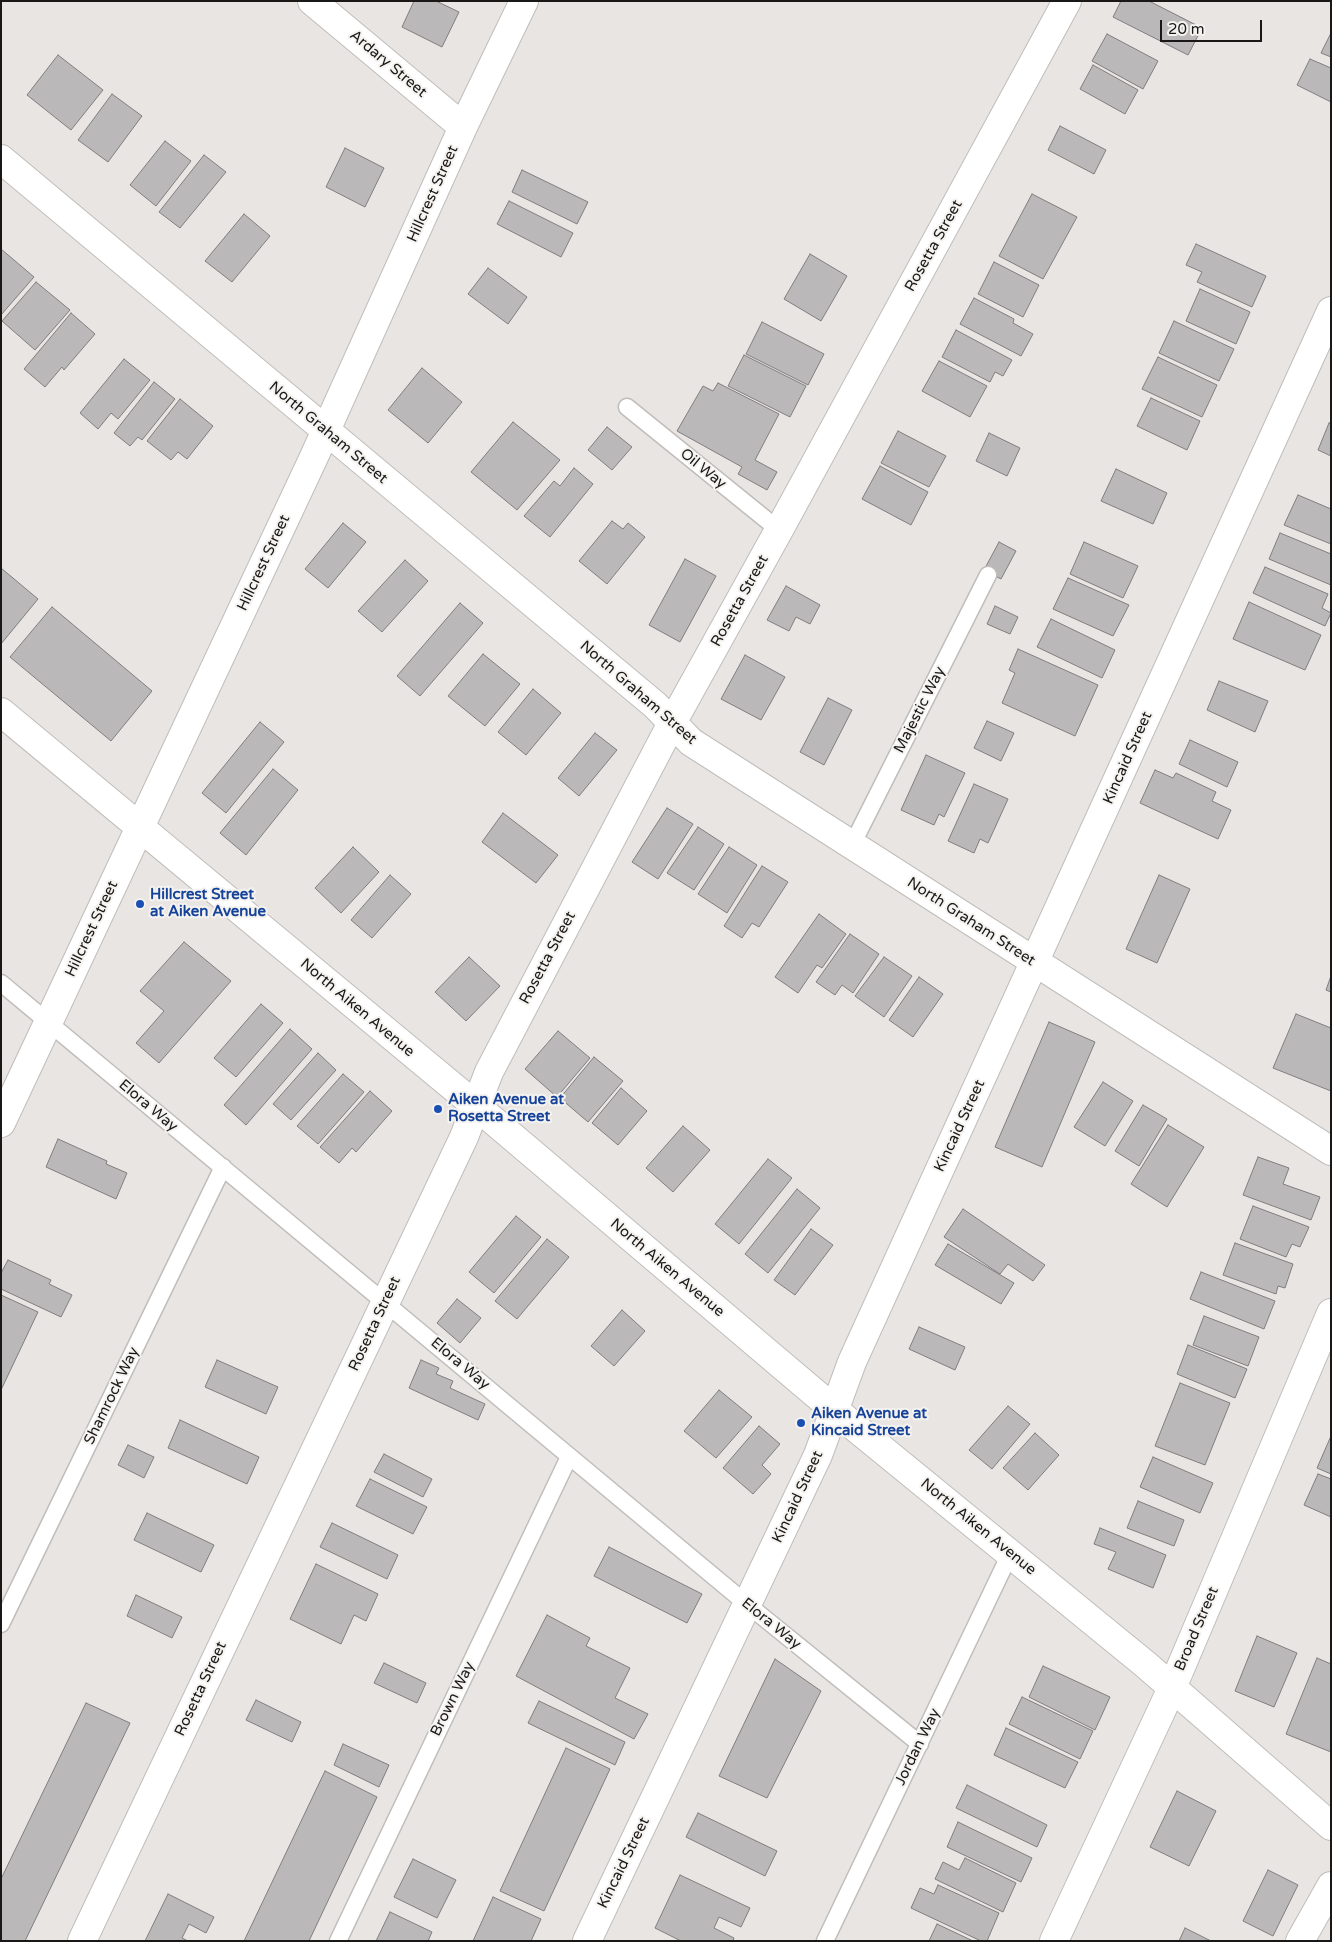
<!DOCTYPE html>
<html>
<head>
<meta charset="utf-8">
<style>
  body { margin:0 }
  #map { position:relative; width:1332px; height:1942px; overflow:hidden; background:#e8e5e3; font-family:"Varela Round",sans-serif }
  canvas { display:block }
  .frame { position:absolute; inset:0; border:2px solid #191817; pointer-events:none }
  .scale { position:absolute; left:1160px; top:20px; width:102px; height:22px; box-sizing:border-box; border:2px solid #191817; border-top:0; padding-left:6px; font-size:15px; line-height:18px; white-space:nowrap; color:#191817; -webkit-text-stroke:4px #f5f3f0; paint-order:stroke }
</style>
</head>
<body>
<div id="map">
<canvas width="1332" height="1942"></canvas>
<div class="frame"></div>
<div class="scale">20 m</div>
</div>
<script>
const c = document.querySelector('canvas').getContext('2d');
c.lineJoin = 'round';
function fillPath(path, color) { c.fillStyle = color; c.fill(path, 'evenodd'); }
const shape = rows => new Path2D(rows.map(r => 'M' + r).join(''));
function trace(path, color, width, dash) { c.strokeStyle = color; c.lineWidth = width; c.lineCap = dash ? 'butt' : 'round'; c.setLineDash(dash || []); c.stroke(path); }
function write(font, color, halo, rows, align = 'center') {
  c.font = font + ' "Varela Round",sans-serif'; c.lineWidth = 4; c.setLineDash([]); c.textBaseline = 'middle'; c.strokeStyle = halo; c.fillStyle = color; for (const [text, x, y, turn = 0] of rows) {
    c.save(); c.translate(x, y); c.rotate((+turn || 0) * Math.PI / 180); c.textAlign = isNaN(turn) ? turn : align; if (halo) c.strokeText(text, 0, 0); c.fillText(text, 0, 0); c.restore();
  }
}
const building = shape([
  [414,1,436,1,459,12,442,47,402,27,414,1],
  [1121,1,1149,1,1202,28,1188,55,1113,17,1121,1],
  [1331,33,1331,57,1321,53,1331,33],
  [1107,34,1158,61,1143,89,1092,61,1107,34],
  [58,55,103,90,71,130,27,95,58,55],
  [1310,59,1331,68,1331,102,1297,85,1310,59],
  [1093,65,1138,90,1125,114,1080,89,1093,65],
  [112,94,142,116,108,162,78,140,112,94],
  [1060,126,1106,150,1094,174,1048,150,1060,126],
  [165,141,191,161,156,206,130,185,165,141],
  [345,148,384,168,365,207,326,187,345,148],
  [204,155,226,172,180,228,159,212,204,155],
  [522,170,588,202,577,224,512,192,522,170],
  [1032,194,1077,217,1043,279,999,256,1032,194],
  [509,201,573,233,561,257,497,224,509,201],
  [244,214,270,236,232,282,205,261,244,214],
  [1196,244,1266,276,1252,307,1197,282,1202,272,1186,265,1196,244],
  [1,249,34,277,1,315,1,249],
  [810,254,847,276,821,321,784,299,810,254],
  [994,262,1039,285,1023,317,978,294,994,262],
  [488,268,527,297,508,324,468,294,488,268],
  [36,282,70,310,35,350,2,321,36,282],
  [1200,289,1250,312,1236,344,1186,321,1200,289],
  [974,298,1014,319,1013,323,1033,334,1021,356,960,324,974,298],
  [71,313,95,334,64,370,62,367,45,387,24,369,71,313],
  [1174,321,1234,349,1219,381,1159,353,1174,321],
  [762,322,824,354,808,385,746,354,762,322],
  [956,330,1012,360,1003,376,995,372,990,382,942,357,956,330],
  [744,355,806,386,790,417,728,386,744,355],
  [1158,357,1217,385,1202,417,1142,389,1158,357],
  [124,359,150,380,118,419,111,413,98,429,80,413,124,359],
  [939,361,987,386,970,417,922,391,939,361],
  [422,368,462,402,428,443,388,410,422,368],
  [154,382,175,399,142,440,138,437,130,446,114,433,154,382],
  [718,383,779,414,755,460,777,472,767,490,738,474,742,467,677,431,703,386,713,391,718,383],
  [1151,398,1200,421,1187,450,1137,426,1151,398],
  [180,399,213,426,187,459,178,452,171,460,147,441,180,399],
  [513,422,560,460,517,510,471,472,513,422],
  [1329,423,1331,423,1331,456,1318,450,1329,423],
  [607,427,632,447,612,470,588,450,607,427],
  [898,431,946,456,929,487,881,463,898,431],
  [989,433,1020,448,1007,476,976,461,989,433],
  [880,466,928,492,911,525,862,499,880,466],
  [574,468,593,484,550,537,524,516,554,481,560,486,574,468],
  [1116,469,1167,493,1153,524,1101,501,1116,469],
  [1298,495,1331,509,1331,544,1284,525,1298,495],
  [612,521,623,529,628,523,645,537,607,584,579,561,612,521],
  [343,523,366,542,328,588,305,569,343,523],
  [1280,533,1331,554,1331,585,1269,559,1280,533],
  [999,542,1016,551,1001,579,984,570,999,542],
  [1084,542,1138,566,1123,598,1070,574,1084,542],
  [685,559,716,576,680,642,649,625,685,559],
  [405,560,428,581,382,632,358,611,405,560],
  [1265,567,1328,594,1322,608,1331,613,1325,626,1253,593,1265,567],
  [1,568,38,599,1,644,1,568],
  [1068,578,1129,605,1113,636,1053,609,1068,578],
  [786,586,820,605,810,624,796,617,789,631,767,620,786,586],
  [1249,602,1321,635,1305,670,1233,639,1249,602],
  [460,603,483,623,420,696,397,676,460,603],
  [995,606,1018,617,1010,634,987,624,995,606],
  [52,607,152,691,111,741,10,657,52,607],
  [1051,619,1115,650,1102,678,1037,647,1051,619],
  [1018,649,1098,685,1075,736,1002,703,1015,673,1009,670,1018,649],
  [483,654,520,684,485,726,448,696,483,654],
  [745,655,785,677,761,720,721,699,745,655],
  [1219,681,1268,701,1255,732,1207,710,1219,681],
  [533,689,561,713,526,755,498,732,533,689],
  [828,698,852,710,824,765,800,752,828,698],
  [987,721,1014,733,1001,761,974,748,987,721],
  [260,722,284,742,226,813,202,793,260,722],
  [595,733,617,750,579,796,558,778,595,733],
  [1190,740,1238,762,1227,787,1179,764,1190,740],
  [926,755,965,773,944,817,939,814,934,825,901,810,926,755],
  [273,769,298,790,246,855,220,833,273,769],
  [1155,770,1173,778,1176,773,1216,792,1212,801,1231,810,1218,839,1140,803,1155,770],
  [974,784,1008,799,988,843,980,839,974,853,948,841,974,784],
  [667,808,693,824,658,879,632,862,667,808],
  [503,813,558,855,536,883,482,842,503,813],
  [698,827,724,844,694,890,667,873,698,827],
  [353,847,379,872,341,913,315,888,353,847],
  [729,847,757,865,727,913,698,894,729,847],
  [762,866,788,882,759,927,752,923,742,938,724,926,762,866],
  [390,875,411,894,372,938,351,920,390,875],
  [1159,875,1190,889,1157,963,1126,949,1159,875],
  [819,914,846,934,822,968,817,965,798,993,775,977,819,914],
  [850,934,879,954,853,993,842,985,835,995,816,982,850,934],
  [184,942,231,981,159,1063,136,1043,164,1011,140,991,184,942],
  [469,957,500,986,466,1021,435,992,469,957],
  [884,957,912,976,884,1017,855,996,884,957],
  [1331,976,1331,992,1326,990,1331,976],
  [919,977,943,994,913,1037,889,1020,919,977],
  [261,1004,283,1023,236,1077,214,1058,261,1004],
  [1296,1014,1331,1028,1331,1091,1273,1068,1296,1014],
  [1049,1022,1095,1042,1042,1167,995,1147,1049,1022],
  [290,1029,312,1049,246,1125,224,1105,290,1029],
  [558,1031,590,1058,557,1097,525,1069,558,1031],
  [318,1053,336,1070,291,1120,273,1104,318,1053],
  [594,1057,623,1081,588,1122,560,1098,594,1057],
  [343,1074,364,1092,318,1144,297,1126,343,1074],
  [1103,1082,1133,1101,1105,1146,1074,1127,1103,1082],
  [621,1088,647,1111,618,1145,592,1123,621,1088],
  [370,1091,392,1111,356,1152,352,1148,339,1163,320,1147,370,1091],
  [1143,1105,1167,1119,1139,1166,1115,1151,1143,1105],
  [1168,1125,1204,1147,1167,1207,1131,1184,1168,1125],
  [683,1126,710,1150,673,1192,646,1168,683,1126],
  [58,1139,107,1161,106,1164,127,1173,116,1199,46,1167,58,1139],
  [1258,1157,1289,1168,1283,1184,1320,1197,1311,1220,1243,1195,1258,1157],
  [768,1159,792,1178,739,1244,715,1224,768,1159],
  [797,1189,820,1208,768,1273,745,1254,797,1189],
  [1253,1206,1309,1227,1300,1247,1292,1244,1286,1257,1240,1239,1253,1206],
  [963,1209,1045,1265,1033,1281,1008,1264,1000,1274,944,1237,963,1209],
  [516,1216,541,1237,494,1293,469,1272,516,1216],
  [811,1229,833,1245,795,1295,774,1280,811,1229],
  [547,1239,569,1257,517,1319,495,1301,547,1239],
  [1235,1243,1293,1264,1285,1288,1278,1286,1276,1294,1223,1275,1235,1243],
  [948,1244,1014,1283,1001,1304,935,1265,948,1244],
  [8,1260,51,1280,49,1284,72,1295,61,1317,1,1289,1,1273,8,1260],
  [1201,1272,1275,1301,1264,1329,1190,1299,1201,1272],
  [1,1295,38,1312,1,1390,1,1295],
  [457,1299,481,1318,460,1343,437,1323,457,1299],
  [622,1310,645,1331,614,1366,591,1346,622,1310],
  [1204,1316,1259,1337,1248,1366,1193,1345,1204,1316],
  [919,1327,965,1347,955,1370,909,1349,919,1327],
  [1188,1345,1247,1369,1235,1398,1177,1374,1188,1345],
  [217,1360,278,1387,266,1414,205,1387,217,1360],
  [421,1360,439,1368,436,1374,453,1381,450,1388,485,1404,478,1420,409,1388,421,1360],
  [1180,1383,1230,1403,1205,1465,1155,1446,1180,1383],
  [719,1390,752,1417,716,1458,684,1431,719,1390],
  [1008,1406,1030,1424,992,1469,969,1450,1008,1406],
  [180,1420,259,1457,247,1484,168,1448,180,1420],
  [759,1426,780,1444,762,1465,771,1474,753,1494,723,1468,759,1426],
  [1035,1433,1059,1455,1028,1490,1003,1468,1035,1433],
  [1331,1436,1331,1474,1317,1468,1331,1436],
  [128,1445,154,1457,144,1478,118,1465,128,1445],
  [384,1454,432,1479,423,1497,374,1472,384,1454],
  [1153,1457,1213,1483,1200,1513,1140,1487,1153,1457],
  [1318,1474,1331,1479,1331,1517,1304,1505,1318,1474],
  [370,1479,427,1507,413,1534,356,1506,370,1479],
  [1138,1501,1184,1520,1174,1546,1127,1528,1138,1501],
  [147,1513,214,1545,201,1572,134,1540,147,1513],
  [332,1523,398,1555,387,1579,320,1547,332,1523],
  [1100,1528,1166,1555,1153,1588,1108,1569,1116,1552,1094,1544,1100,1528],
  [609,1547,702,1594,687,1623,594,1576,609,1547],
  [316,1564,378,1594,366,1621,354,1615,341,1644,290,1619,316,1564],
  [136,1595,182,1617,172,1638,127,1616,136,1595],
  [547,1615,590,1638,586,1646,630,1668,615,1698,648,1714,634,1739,516,1676,547,1615],
  [1257,1636,1297,1653,1274,1707,1235,1691,1257,1636],
  [1317,1658,1331,1664,1331,1752,1286,1734,1317,1658],
  [775,1659,821,1691,767,1798,719,1776,775,1659],
  [384,1663,426,1683,417,1703,374,1683,384,1663],
  [1043,1666,1110,1697,1095,1730,1029,1697,1043,1666],
  [1022,1697,1093,1731,1080,1759,1009,1724,1022,1697],
  [256,1700,301,1722,292,1742,246,1720,256,1700],
  [539,1701,625,1742,615,1765,528,1723,539,1701],
  [86,1703,130,1723,25,1941,1,1941,1,1879,86,1703],
  [1006,1728,1078,1762,1065,1788,994,1755,1006,1728],
  [343,1744,389,1765,379,1787,334,1765,343,1744],
  [566,1748,610,1769,544,1911,500,1891,566,1748],
  [325,1771,377,1797,309,1941,244,1941,325,1771],
  [967,1785,1047,1825,1037,1847,956,1808,967,1785],
  [1177,1791,1216,1811,1189,1866,1150,1847,1177,1791],
  [698,1813,777,1851,765,1876,686,1837,698,1813],
  [958,1822,1032,1858,1021,1882,947,1847,958,1822],
  [965,1858,1016,1883,1003,1912,935,1879,943,1862,959,1870,965,1858],
  [413,1859,456,1880,437,1918,394,1897,413,1859],
  [1268,1870,1298,1885,1273,1936,1243,1921,1268,1870],
  [680,1875,750,1908,741,1927,719,1917,714,1928,734,1938,733,1941,681,1941,655,1928,680,1875],
  [938,1885,999,1913,987,1941,981,1941,911,1908,920,1888,934,1894,938,1885],
  [168,1894,214,1917,206,1933,189,1924,182,1938,188,1941,145,1941,168,1894],
  [493,1897,541,1919,531,1941,473,1941,493,1897],
  [390,1912,432,1932,428,1941,376,1941,390,1912],
  [937,1924,973,1941,929,1941,937,1924],
  [1185,1928,1211,1941,1179,1941,1185,1928]
]);
fillPath(building, '#bbb8ba');
trace(building, '#807d7f', 1);
const lane = shape([
  [627,407,779,530],
  [852,845,988,575],
  [1,983,748,1605,920,1744],
  [1,1624,223,1167],
  [338,1941,569,1457],
  [825,1941,1010,1554]
]);
const street = shape([
  [312,1,463,127],
  [1,159,655,705,691,742,1331,1151],
  [1,712,475,1105,856,1428,1145,1664,1331,1826],
  [1,1123,313,459,463,127,524,1],
  [82,1941,464,1137,489,1072,672,723,779,530,1067,1],
  [587,1941,818,1455,852,1362,1331,311],
  [1054,1941,1172,1688,1331,1313],
  [1300,1941,1331,1886]
]);
trace(lane, '#c0bdba', 19);
trace(street, '#c0bdba', 30);
trace(lane, '#fff', 16);
trace(street, '#fff', 28);
for (const [x, y, r, color] of [
  [140,904,5,"#1a4fb4"],
  [438,1109,5,"#1a4fb4"],
  [801,1423,5,"#1a4fb4"]
]) { const dot = new Path2D(); dot.arc(x, y, r, 0, 2 * Math.PI); c.fillStyle = color; c.fill(dot); trace(dot, '#f5f3f0', 2); }
write('15px', '#191817', '#f5f3f0', [
  ["Ardary Street",388,64,40],
  ["Hillcrest Street",433,194,-66],
  ["Rosetta Street",934,246,-61],
  ["North Graham Street",328,433,40],
  ["Oil Way",703,469,39],
  ["Hillcrest Street",264,563,-65],
  ["Rosetta Street",740,601,-61],
  ["North Graham Street",638,693,41],
  ["Majestic Way",920,710,-63],
  ["Kincaid Street",1128,758,-66],
  ["North Graham Street",971,922,33],
  ["Hillcrest Street",92,929,-65],
  ["Rosetta Street",548,958,-62],
  ["North Aiken Avenue",357,1008,40],
  ["Elora Way",148,1106,40],
  ["Kincaid Street",960,1126,-65],
  ["North Aiken Avenue",667,1268,40],
  ["Rosetta Street",375,1324,-65],
  ["Elora Way",460,1364,40],
  ["Shamrock Way",112,1396,-64],
  ["Kincaid Street",798,1497,-65],
  ["North Aiken Avenue",978,1527,39],
  ["Elora Way",771,1624,39],
  ["Broad Street",1197,1629,-67],
  ["Rosetta Street",201,1689,-65],
  ["Brown Way",453,1699,-64],
  ["Jordan Way",918,1747,-64],
  ["Kincaid Street",624,1863,-64]
]);
write('bold 15px', '#164399', '#f5f3f0', [
  ["Hillcrest Street",150,895],
  ["at Aiken Avenue",150,912],
  ["Aiken Avenue at",448,1100],
  ["Rosetta Street",448,1117],
  ["Aiken Avenue at",811,1414],
  ["Kincaid Street",811,1431]
], 'left');
</script>
</body>
</html>
